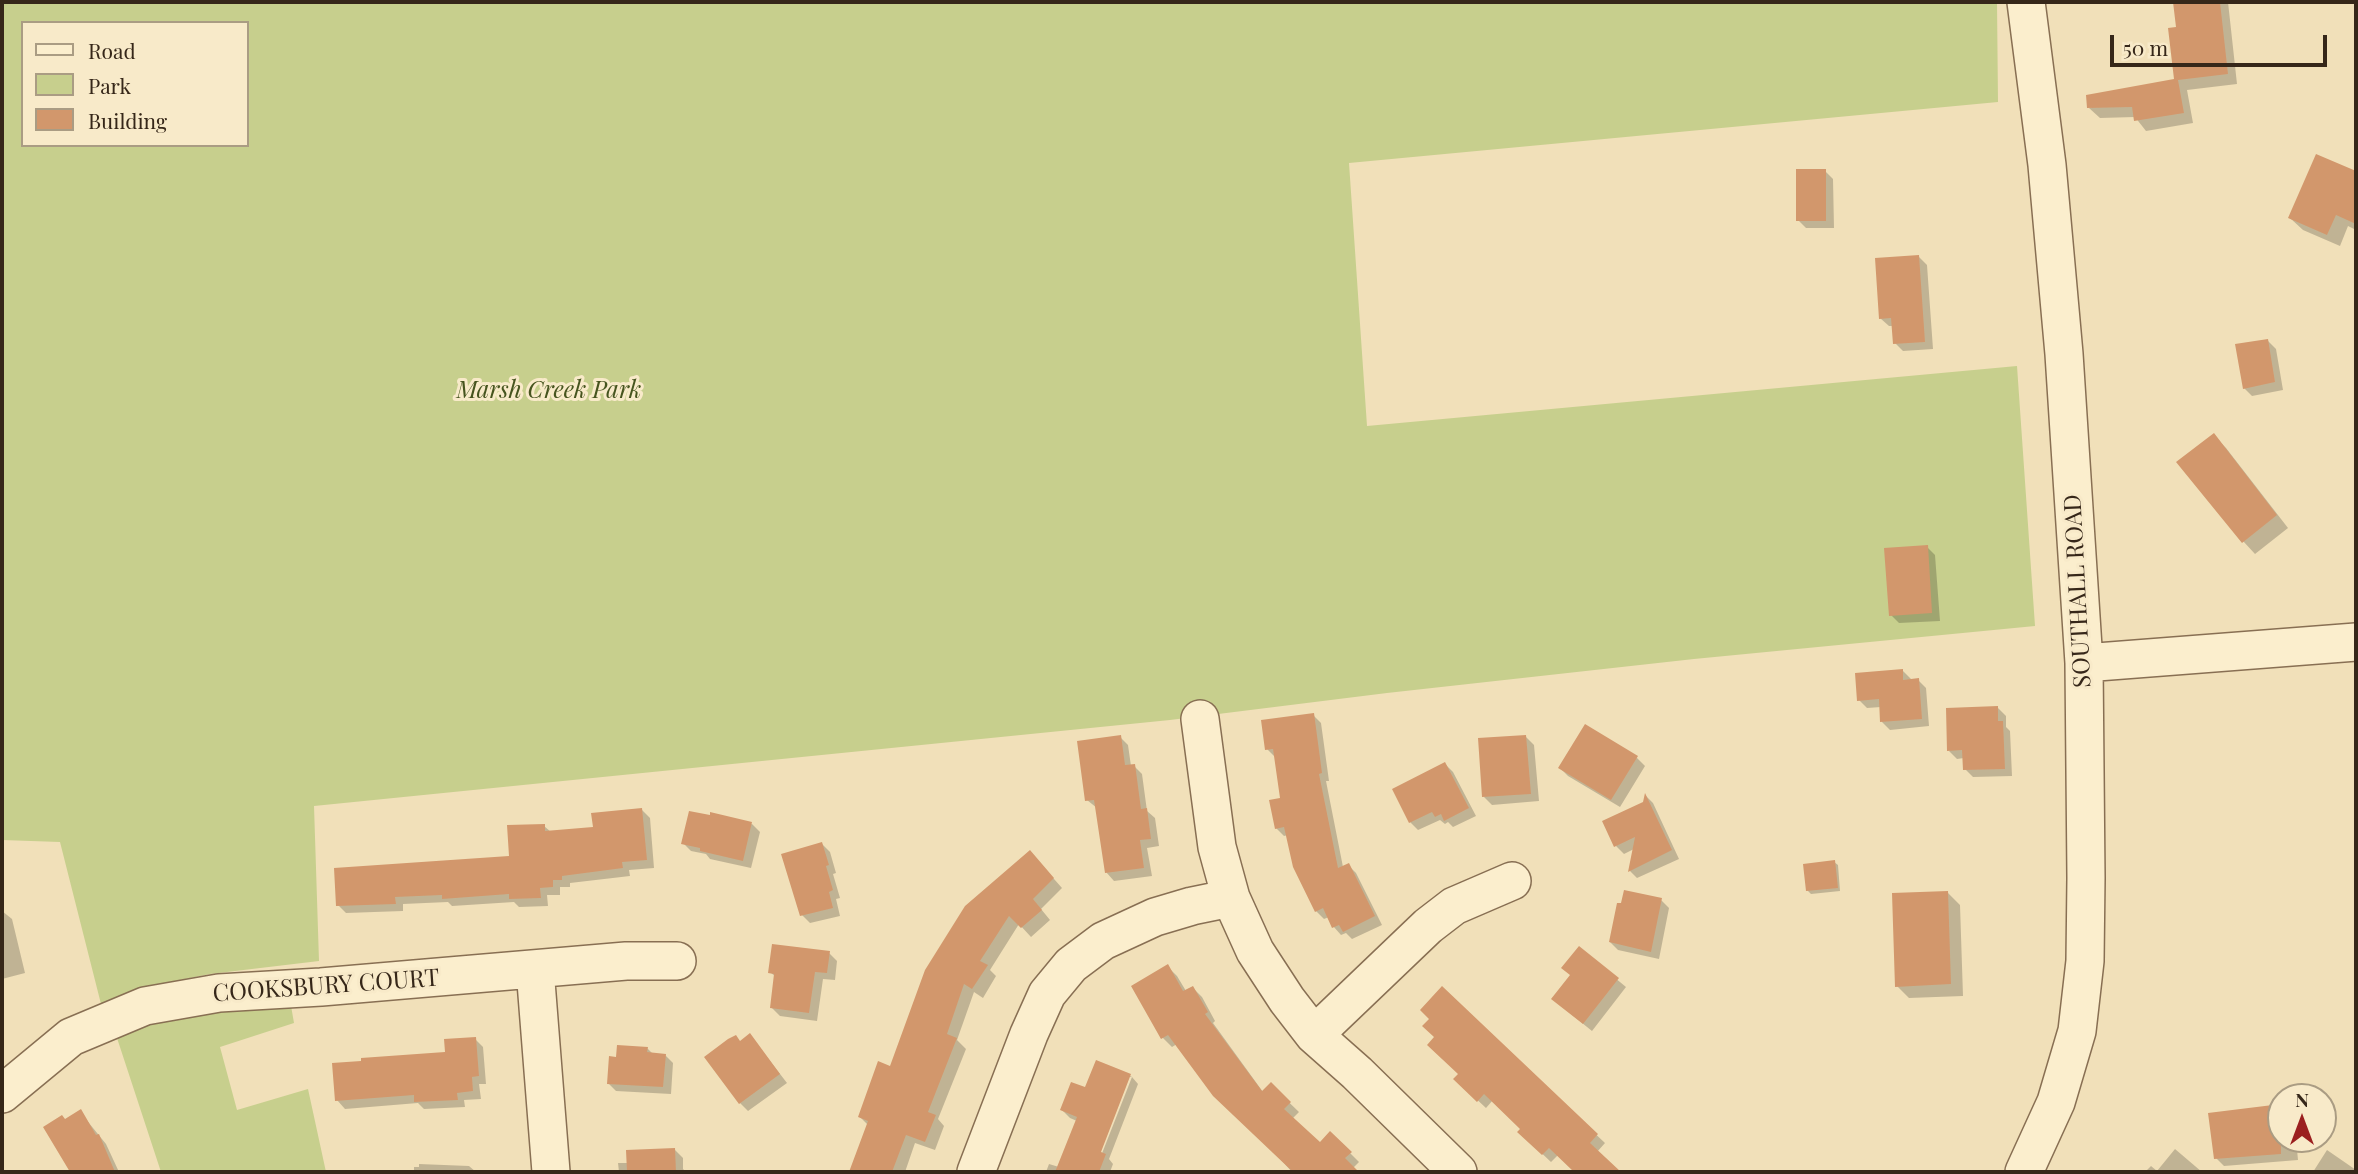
<!DOCTYPE html>
<html>
<head>
<meta charset="utf-8">
<style>
  body { margin:0 }
  #map { position:relative; width:2358px; height:1174px; overflow:hidden; background:#f1e0b9; font-family:"Playfair Display",serif }
  canvas { display:block }
  .frame { position:absolute; inset:0; border:4px solid #362719; pointer-events:none }
  .legend { position:absolute; left:21px; top:21px; width:228px; height:126px; box-sizing:border-box; background:#f8eac9; border:2px solid #aa9c83; margin:0; padding:9px 12px; list-style:none; font-size:21px; color:#362719 }
  .legend li { display:flex; align-items:center; gap:14px; height:35px }
  .legend b { width:35px; border:2px solid #aa9c83 }
  .north { position:absolute; left:2267px; top:1083px; width:70px; height:70px; box-sizing:border-box; background:#f8eac9; border:2px solid #aa9c83; border-radius:50%; rotate:0deg; font-size:19px; font-weight:700; line-height:28px; text-align:center; color:#362719 }
  .north::after { content:''; display:block; margin:auto; width:24px; height:32px; background:#9b1f1f; clip-path:polygon(50% 0,100% 100%,50% 72%,0 100%) }
  .scale { position:absolute; left:2110px; top:35px; width:217px; height:32px; box-sizing:border-box; border:4px solid #362719; border-top:0; padding-left:9px; font-size:21px; line-height:24px; white-space:nowrap; color:#362719; -webkit-text-stroke:5px #f8eac9; paint-order:stroke }
</style>
</head>
<body>
<div id="map">
<canvas width="2358" height="1174"></canvas>
<div class="frame"></div>
<ul class="legend">
<li><b style="height:9px;background:#fbeecd"></b>Road</li>
<li><b style="height:19px;background:#c7cf8d"></b>Park</li>
<li><b style="height:19px;background:#d2976c"></b>Building</li>
</ul>
<div class="north">N</div>
<div class="scale">50 m</div>
</div>
<script>
const c = document.querySelector('canvas').getContext('2d');
c.lineJoin = 'round';
function fillPath(path, color) { c.fillStyle = color; c.fill(path, 'evenodd'); }
const shape = rows => new Path2D(rows.map(r => 'M' + r).join(''));
function trace(path, color, width, dash) { c.strokeStyle = color; c.lineWidth = width; c.lineCap = dash ? 'butt' : 'round'; c.setLineDash(dash || []); c.stroke(path); }
function write(font, color, halo, rows, align = 'center') {
  c.font = font + ' "Playfair Display",serif'; c.lineWidth = 6; c.setLineDash([]); c.textBaseline = 'middle'; c.strokeStyle = halo; c.fillStyle = color; for (const [text, x, y, turn = 0] of rows) {
    c.save(); c.translate(x, y); c.rotate((+turn || 0) * Math.PI / 180); c.textAlign = isNaN(turn) ? turn : align; if (halo) c.strokeText(text, 0, 0); c.fillText(text, 0, 0); c.restore();
  }
}
fillPath(shape([
  [2,2,1997,2,1998,102,1349,163,1367,426,2017,366,2035,626,1694,659,1387,693,1170,720,314,806,319,961,210,974,160,984,101,1004,60,842,2,840],
  [23,23,247,23,247,145,23,145],
  [290,1000,294,1023,220,1047,237,1110,308,1089,326,1172,161,1172,117,1038,160,1020]
]), '#c7cf8d');
fillPath(shape([
  [2175,2,2228,2,2237,84,2187,90,2193,123,2146,131,2135,117,2100,118,2089,108,2176,81,2178,28],
  [1825,171,1833,179,1834,228,1806,228,1798,220],
  [2355,173,2356,230,2348,226,2340,246,2303,230,2290,218],
  [1919,257,1927,265,1933,349,1903,351,1895,343,1893,326,1889,326,1880,318],
  [2268,341,2276,349,2283,390,2252,396,2244,388],
  [2214,436,2226,448,2288,528,2255,554,2243,541],
  [1927,547,1935,555,1940,621,1899,623,1891,615],
  [1903,671,1911,679,1918,680,1926,688,1929,726,1890,730,1882,722,1881,707,1867,708,1859,700],
  [1998,708,2006,716,2006,727,2010,731,2012,776,1973,777,1965,769,1964,758,1957,759,1949,751],
  [1313,715,1321,723,1329,781,1326,781,1343,867,1348,865,1356,873,1382,925,1352,939,1346,933,1341,935,1333,926,1329,917,1324,919,1316,911,1288,835,1284,836,1276,828,1282,799,1275,757,1267,749],
  [1120,737,1128,745,1131,766,1134,766,1142,774,1147,811,1155,818,1159,846,1147,848,1152,876,1114,881,1106,872,1097,808,1087,800],
  [1526,737,1534,745,1539,801,1492,805,1484,797],
  [1637,758,1645,766,1620,807,1568,776,1560,768],
  [1445,764,1453,772,1476,816,1453,827,1448,822,1445,824,1440,820,1418,830,1410,822,1394,790],
  [1646,796,1653,803,1679,859,1637,878,1630,871,1634,849,1624,854,1616,846,1644,803],
  [642,810,650,818,654,868,629,870,630,876,570,883,570,887,560,887,560,895,547,895,548,906,519,907,514,902,452,906,448,902,403,904,403,911,346,913,338,905,511,858,544,826,551,832,594,829],
  [752,824,760,832,751,868,710,859,706,854,691,851,683,843],
  [822,844,830,852,836,873,833,874,840,898,836,899,840,916,810,923,802,915],
  [1039,862,1062,888,1041,909,1050,920,1031,937,1019,924,990,970,996,976,983,998,974,992,957,1040,966,1049,938,1119,944,1126,935,1150,915,1143,905,1172,850,1172,868,1125,860,1117,891,1068],
  [1834,862,1838,865,1840,891,1811,894,1807,890],
  [1948,893,1960,905,1963,996,1909,998,1897,986],
  [1661,900,1669,908,1659,959,1618,950,1610,942],
  [2,911,12,919,25,973,2,979],
  [1579,948,1626,987,1592,1031,1561,1006],
  [829,953,837,961,835,980,823,979,817,1021,780,1016,771,1007,776,977,770,972],
  [1168,967,1177,976,1186,991,1193,988,1202,997,1215,1021,1213,1023,1263,1092,1271,1085,1299,1112,1292,1119,1320,1144,1330,1133,1359,1162,1353,1168,1357,1172,1292,1172,1177,1044,1172,1047,1163,1038],
  [1442,989,1605,1143,1597,1152,1619,1172,1576,1172,1558,1155,1551,1162,1519,1132,1522,1129,1493,1100,1486,1108,1455,1079,1460,1074,1437,1037,1432,1019],
  [750,1035,787,1083,748,1111,740,1103,741,1042],
  [475,1039,483,1047,486,1084,479,1084,481,1099,464,1100,465,1107,424,1109,418,1103,345,1109,337,1100],
  [647,1048,653,1054,665,1055,673,1063,671,1094,616,1091,608,1083,618,1059],
  [1130,1076,1132,1077,1128,1077,1096,1160,1099,1161,1132,1077,1138,1084,1109,1159,1113,1164,1110,1172,1046,1172,1049,1164,1059,1167,1077,1121,1070,1118,1062,1110,1086,1090],
  [2281,1106,2281,1139,2296,1139,2298,1160,2224,1166,2216,1158],
  [80,1112,106,1144,119,1172,72,1172,45,1127,65,1121],
  [2175,1149,2202,1172,2145,1172,2151,1166,2157,1171],
  [675,1150,683,1158,683,1169,686,1172,619,1172,618,1163,628,1163],
  [2327,1150,2356,1170,2356,1172,2313,1172],
  [419,1164,469,1166,476,1172,414,1172,414,1167,419,1167]
]), '#0003');
fillPath(shape([
  [2173,2,2220,2,2228,74,2178,80,2184,113,2134,121,2132,107,2087,108,2086,95,2174,79,2168,28,2176,27],
  [2316,154,2356,171,2356,224,2336,215,2327,235,2288,218],
  [1796,169,1826,169,1826,221,1796,221],
  [1919,255,1925,342,1893,344,1891,318,1879,319,1875,258],
  [2268,339,2275,382,2243,389,2235,344],
  [2214,433,2277,515,2242,543,2176,462],
  [1928,545,1932,613,1889,616,1884,548],
  [1903,669,1903,680,1919,678,1922,719,1880,722,1879,699,1857,701,1855,673],
  [1998,706,1998,721,2003,721,2005,769,1963,770,1962,750,1947,751,1946,708],
  [1314,713,1322,773,1319,774,1338,868,1349,863,1375,916,1343,932,1339,925,1332,928,1323,908,1315,912,1293,867,1284,827,1275,829,1269,800,1280,798,1273,749,1265,750,1261,720],
  [1585,724,1638,756,1611,800,1558,768],
  [1121,735,1125,765,1135,764,1141,809,1147,808,1151,839,1140,840,1144,868,1105,873,1094,800,1085,801,1077,741],
  [1526,735,1531,794,1482,797,1478,738],
  [1445,762,1469,808,1444,821,1441,814,1435,817,1432,812,1409,823,1392,789],
  [1645,793,1672,850,1628,872,1635,837,1614,847,1602,821,1643,802],
  [642,808,647,860,622,862,623,868,562,876,562,880,553,880,553,887,540,888,541,898,509,899,509,894,442,899,442,895,395,897,396,904,336,906,334,868,509,856,507,825,545,824,545,831,593,827,591,813],
  [689,811,710,815,710,812,752,822,743,861,700,851,700,848,681,844],
  [822,842,829,865,826,866,833,890,829,892,833,908,800,916,781,854],
  [1030,850,1054,878,1033,899,1042,910,1021,928,1009,916,980,961,988,965,972,989,964,984,947,1034,957,1038,928,1112,936,1115,925,1142,906,1135,892,1172,849,1172,868,1121,858,1117,878,1061,890,1066,925,970,965,906],
  [1835,860,1838,888,1806,891,1803,864],
  [1624,890,1662,898,1651,952,1609,942,1617,903,1621,903],
  [1948,891,1951,984,1895,987,1892,893],
  [772,944,830,951,827,973,815,972,809,1013,770,1008,774,974,768,973],
  [1579,946,1619,978,1583,1024,1551,999,1570,975,1561,968],
  [1168,964,1183,991,1193,986,1208,1012,1205,1014,1262,1091,1271,1082,1291,1102,1284,1109,1320,1142,1330,1131,1352,1152,1345,1158,1359,1172,1293,1172,1213,1096,1168,1035,1161,1039,1131,986],
  [1442,986,1598,1134,1590,1143,1621,1172,1574,1172,1549,1148,1542,1155,1517,1132,1520,1129,1484,1094,1477,1102,1453,1079,1458,1074,1427,1045,1434,1037,1422,1026,1429,1019,1420,1010],
  [750,1033,780,1074,739,1104,704,1057,728,1039,736,1035,740,1041],
  [476,1037,479,1076,472,1077,473,1091,457,1093,458,1100,414,1102,414,1095,335,1101,332,1063,361,1061,361,1058,445,1052,444,1039],
  [617,1045,648,1047,647,1052,666,1054,663,1087,607,1084,609,1056,616,1057],
  [1096,1060,1131,1074,1101,1152,1106,1154,1099,1172,1055,1172,1077,1117,1060,1110,1071,1082,1085,1087],
  [2281,1104,2281,1154,2214,1159,2208,1113],
  [81,1109,96,1135,99,1134,115,1172,70,1172,43,1127,62,1115,65,1119],
  [675,1148,676,1172,627,1172,626,1150]
]), '#d2976c');
const minor = shape([
  [2084,663,2356,642],
  [1200,719,1217,847,1231,898,1255,951,1287,1000,1314,1035,1357,1073,1458,1172],
  [535,969,551,1172],
  [1314,1035,1428,926,1454,906,1512,881],
  [2,1094,71,1037,145,1006,219,993,321,987,626,961,677,961],
  [976,1172,1029,1034,1047,994,1071,965,1103,941,1155,917,1192,906,1231,898],
  [2024,1172,2056,1102,2077,1031,2085,961,2086,878,2084,663,2064,354,2047,165,2026,2]
]);
trace(minor, '#886f53', 40);
trace(minor, '#fbeecd', 37);
write('italic 24px', '#46541e', '#f8eac9', [
  ["Marsh Creek Park",549,391]
]);
write('24px', '#362719', '#f8eac9', [
  ["SOUTHALL ROAD",2078,591,-93],
  ["COOKSBURY COURT",326,986,-4]
]);
</script>
</body>
</html>
